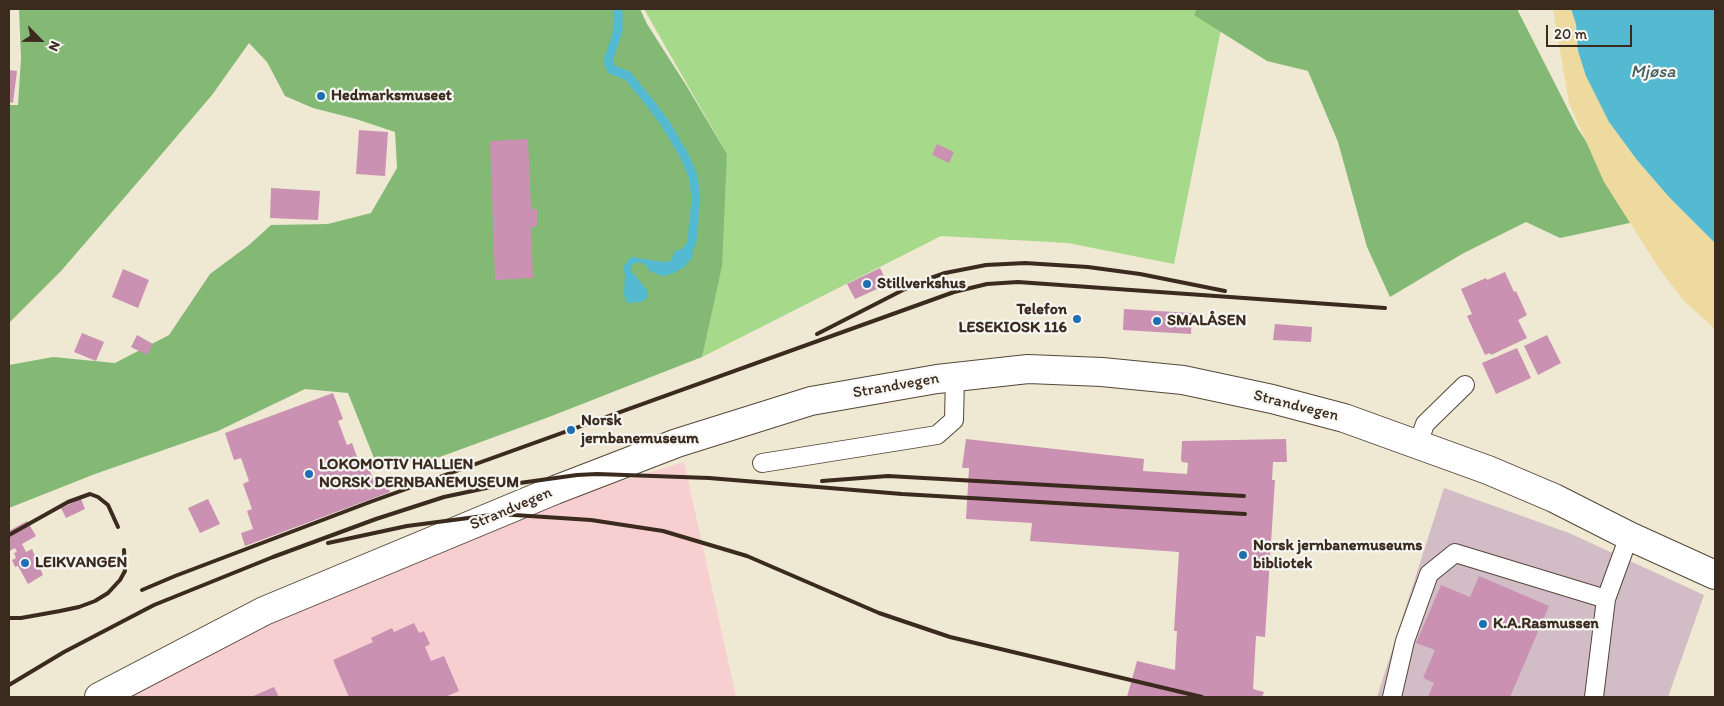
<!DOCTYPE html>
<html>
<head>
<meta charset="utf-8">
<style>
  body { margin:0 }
  #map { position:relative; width:1724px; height:706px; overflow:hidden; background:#efe8d2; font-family:Itim,sans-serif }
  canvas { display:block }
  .frame { position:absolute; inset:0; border:10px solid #3b2a1e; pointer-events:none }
  .north { position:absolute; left:15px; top:15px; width:50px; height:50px; -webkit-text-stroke:4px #f6f6f2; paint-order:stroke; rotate:113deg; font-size:14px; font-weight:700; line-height:20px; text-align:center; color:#3b2a1e }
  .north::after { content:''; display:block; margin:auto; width:18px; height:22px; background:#3b2a1e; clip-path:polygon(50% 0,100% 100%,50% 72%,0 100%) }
  .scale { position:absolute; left:1546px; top:25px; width:86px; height:22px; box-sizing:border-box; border:2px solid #3b2a1e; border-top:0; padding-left:6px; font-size:15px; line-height:18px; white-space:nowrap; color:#3b2a1e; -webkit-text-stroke:4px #f6f6f2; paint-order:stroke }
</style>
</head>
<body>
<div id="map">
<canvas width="1724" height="706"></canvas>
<div class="frame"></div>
<div class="north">N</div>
<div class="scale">20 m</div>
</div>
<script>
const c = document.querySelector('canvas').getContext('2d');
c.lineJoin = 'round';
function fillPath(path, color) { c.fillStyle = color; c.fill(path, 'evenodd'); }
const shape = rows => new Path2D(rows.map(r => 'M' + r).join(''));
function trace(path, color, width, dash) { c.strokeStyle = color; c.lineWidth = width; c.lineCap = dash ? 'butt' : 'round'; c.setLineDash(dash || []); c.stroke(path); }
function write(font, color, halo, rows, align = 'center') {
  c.font = font + ' Itim,sans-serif'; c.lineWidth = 4.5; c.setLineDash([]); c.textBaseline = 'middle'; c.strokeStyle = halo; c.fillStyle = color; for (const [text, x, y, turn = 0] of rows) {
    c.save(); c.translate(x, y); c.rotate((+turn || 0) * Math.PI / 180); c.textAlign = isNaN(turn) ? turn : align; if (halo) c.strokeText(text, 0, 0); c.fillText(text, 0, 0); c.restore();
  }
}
fillPath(shape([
  [684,462,736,697,123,697,253,623,555,501]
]), '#f7cfd1');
fillPath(shape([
  [1444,488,1569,533,1704,595,1668,697,1377,697]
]), '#d2bdc6');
fillPath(shape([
  [644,9,1225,9,1174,264,1068,243,941,236,702,357,727,154]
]), '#a6d989');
fillPath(shape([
  [19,9,640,9,647,24,686,85,727,154,722,266,702,357,549,417,437,458,378,468,348,393,305,389,218,431,95,474,9,508,9,365,53,357,115,363,169,335,210,274,249,245,271,225,328,224,371,213,397,168,395,132,356,119,313,108,285,96,267,62,249,43,212,95,143,176,61,271,9,323,9,105,18,105,21,58],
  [1197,9,1517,9,1578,129,1639,221,1560,238,1526,222,1462,254,1390,297,1367,247,1338,142,1308,71,1267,61,1194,15]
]), '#84b975');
fillPath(shape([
  [1553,9,1571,9,1576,24,1578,51,1609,122,1637,160,1669,197,1715,243,1715,329,1684,301,1658,267,1604,182,1569,103]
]), '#eeda9e');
fillPath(shape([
  [1571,9,1715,9,1715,243,1669,197,1637,160,1609,122,1586,76,1578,51,1576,24],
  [692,243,693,249,692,258,684,267,672,274,662,276,650,271,645,264,639,262,633,264,630,270,648,291,648,297,641,302,627,303,624,294,625,275,623,267,631,257,663,262,671,261,675,251,688,247]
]), '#53bad1');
trace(shape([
  [618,9,618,31,608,61,611,69,628,76,650,103,665,123,684,155,693,176,696,199,693,229,692,243,685,253]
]), '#53bad1', 9);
fillPath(shape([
  [9,70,17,71,13,103,9,102],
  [359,130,388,132,385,176,356,174],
  [528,139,531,209,537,209,537,226,531,227,533,278,495,280,490,141],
  [937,144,954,152,949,163,932,155],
  [271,188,320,191,318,220,270,218],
  [880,268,888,284,855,299,847,284],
  [123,269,149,280,138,308,112,297],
  [1505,272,1514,292,1516,291,1527,315,1518,320,1527,338,1491,355,1490,353,1485,355,1467,316,1472,314,1461,289,1486,278,1487,280],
  [1124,309,1192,313,1191,334,1123,330],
  [1275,324,1312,327,1311,342,1273,340],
  [82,333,104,342,96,361,74,352],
  [137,335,153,344,147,355,131,347],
  [1547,335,1561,363,1538,375,1524,346],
  [1517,348,1531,378,1496,394,1482,363],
  [333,393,343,419,338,421,347,445,352,443,361,468,368,466,375,484,386,480,390,492,245,546,241,533,253,529,247,511,252,509,243,484,249,481,241,458,234,460,225,433],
  [966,439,1144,459,1143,471,1187,474,1188,463,1182,462,1181,460,1182,441,1286,439,1287,462,1273,462,1272,480,1275,480,1265,637,1256,636,1253,689,1264,692,1262,697,1127,697,1137,661,1175,670,1177,631,1174,631,1179,552,1030,541,1032,523,966,519,969,468,962,468],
  [81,499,85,509,66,518,61,508],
  [208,499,220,524,200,533,188,508],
  [27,521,36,536,22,544,26,552,32,549,43,575,28,584,18,566,15,567,12,560,16,558,14,553,17,552,15,548,9,551,9,531],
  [1479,576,1549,606,1510,697,1428,697,1434,683,1423,678,1435,650,1416,643,1441,585,1470,597],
  [414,623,419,633,424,631,430,644,425,647,431,661,444,656,459,691,445,697,349,697,333,660,373,642,371,638,392,628,394,632],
  [274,687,279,697,251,697]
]), '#ca91b3');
const service = shape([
  [1418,444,1425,424,1465,385],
  [762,463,937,435,954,420,955,376],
  [1392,697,1405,641,1429,574,1455,553,1606,599],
  [1594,697,1606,599,1629,536]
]);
const secondary = shape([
  [99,697,264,611,555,490,677,443,811,401,937,379,1028,369,1102,372,1183,380,1272,399,1344,418,1488,470,1554,498,1629,536,1715,575]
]);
trace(service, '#564639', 20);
trace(secondary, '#564639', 30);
trace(service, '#fff', 18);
trace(secondary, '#fff', 28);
trace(shape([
  [817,334,903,290,928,279,945,273,986,265,1025,263,1088,267,1140,274,1225,291],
  [822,481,888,476,1244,496],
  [9,535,68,502,90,494,98,497,108,505,118,527],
  [328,543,407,526,499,514,591,520,663,531,747,556,879,613,950,637,1202,697],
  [142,590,175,576,370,502,954,292,987,284,1018,282,1385,308],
  [9,618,21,618,60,611,79,607,95,601,108,593,120,580,125,571,124,550],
  [9,685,64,652,154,605,273,557,376,519,444,497,491,487,577,475,597,474,709,478,902,494,1245,514]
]), '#3b2a1e', 4);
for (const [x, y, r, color] of [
  [321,96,5,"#1f6fb2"],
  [867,284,5,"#1f6fb2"],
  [1077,319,5,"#1f6fb2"],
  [1157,321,5,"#1f6fb2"],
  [571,430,5,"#1f6fb2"],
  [309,474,5,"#1f6fb2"],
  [1243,555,5,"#1f6fb2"],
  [25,563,5,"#1f6fb2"],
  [1483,624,5,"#1f6fb2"]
]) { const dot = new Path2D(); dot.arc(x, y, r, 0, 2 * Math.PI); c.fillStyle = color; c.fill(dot); trace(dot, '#f6f6f2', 2); }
write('bold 16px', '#3b2a1e', '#f6f6f2', [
  ["Hedmarksmuseet",331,96],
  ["Stillverkshus",877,284],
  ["Telefon",1067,310,"right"],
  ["LESEKIOSK 116",1067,328,"right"],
  ["SMALÅSEN",1167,321],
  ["Norsk",581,421],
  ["jernbanemuseum",581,439],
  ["LOKOMOTIV HALLIEN",319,465],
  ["NORSK DERNBANEMUSEUM",319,483],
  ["Norsk jernbanemuseums",1253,546],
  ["bibliotek",1253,564],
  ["LEIKVANGEN",35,563],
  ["K.A.Rasmussen",1493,624]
], 'left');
write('16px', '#3b2a1e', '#f6f6f2', [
  ["Strandvegen",896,386,-10],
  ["Strandvegen",1296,406,14],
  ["Strandvegen",511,509,-23]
]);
write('italic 18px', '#435c5d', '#f6f6f2', [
  ["Mjøsa",1653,72]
]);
</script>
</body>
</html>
